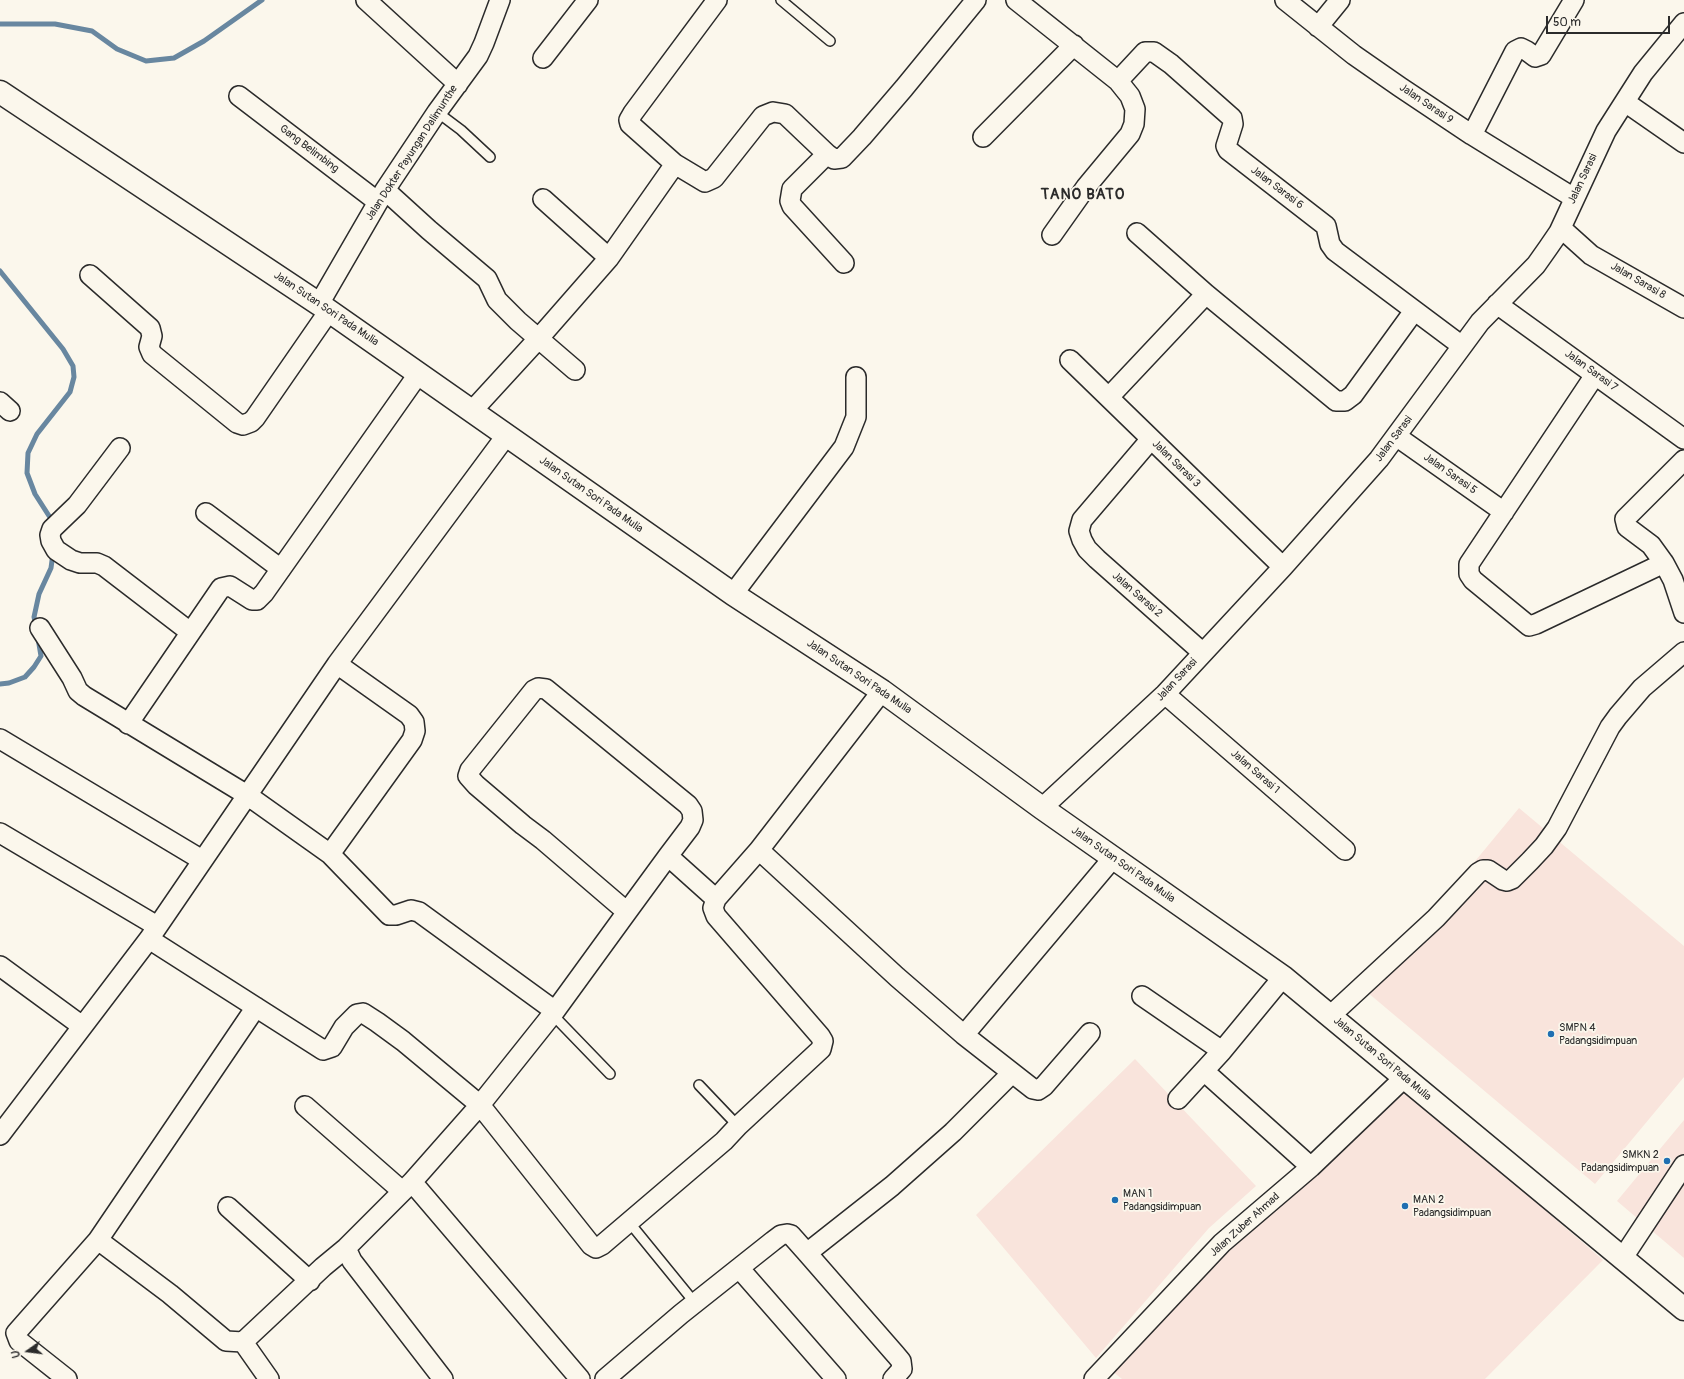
<!DOCTYPE html>
<html>
<head>
<meta charset="utf-8">
<style>
  body { margin:0 }
  #map { position:relative; width:1684px; height:1379px; overflow:hidden; background:#fbf7ec; font-family:Pangolin,sans-serif }
  canvas { display:block }
  .north { position:absolute; left:8px; top:1331px; width:40px; height:40px; -webkit-text-stroke:3px #fbf7ec; paint-order:stroke; rotate:256deg; font-size:11px; font-weight:700; line-height:16px; text-align:center; color:#2b2b2b }
  .north::after { content:''; display:block; margin:auto; width:14px; height:18px; background:#2b2b2b; clip-path:polygon(50% 0,100% 100%,50% 72%,0 100%) }
  .scale { position:absolute; left:1546px; top:16px; width:124px; height:18px; box-sizing:border-box; border:2px solid #2b2b2b; border-top:0; padding-left:5px; font-size:12px; line-height:14px; white-space:nowrap; color:#2b2b2b; -webkit-text-stroke:3px #fbf7ec; paint-order:stroke }
</style>
</head>
<body>
<div id="map">
<canvas width="1684" height="1379"></canvas>
<div class="north">U</div>
<div class="scale">50 m</div>
</div>
<script>
const c = document.querySelector('canvas').getContext('2d');
c.lineJoin = 'round';
function fillPath(path, color) { c.fillStyle = color; c.fill(path, 'evenodd'); }
const shape = rows => new Path2D(rows.map(r => 'M' + r).join(''));
function trace(path, color, width, dash) { c.strokeStyle = color; c.lineWidth = width; c.lineCap = dash ? 'butt' : 'round'; c.setLineDash(dash || []); c.stroke(path); }
function write(font, color, halo, rows, align = 'center') {
  c.font = font + ' Pangolin,sans-serif'; c.lineWidth = 3.5; c.setLineDash([]); c.textBaseline = 'middle'; c.strokeStyle = halo; c.fillStyle = color; for (const [text, x, y, turn = 0] of rows) {
    c.save(); c.translate(x, y); c.rotate((+turn || 0) * Math.PI / 180); c.textAlign = isNaN(turn) ? turn : align; if (halo) c.strokeText(text, 0, 0); c.fillText(text, 0, 0); c.restore();
  }
}
fillPath(shape([
  [1519,808,1684,946,1684,1077,1595,1184,1367,992],
  [1135,1059,1256,1186,1209,1228,1096,1358,976,1215],
  [1402,1087,1603,1260,1485,1379,1122,1379,1112,1371,1226,1245],
  [1684,1120,1684,1258,1617,1201]
]), '#f9e4dc');
trace(shape([
  [0,24,55,24,92,31,117,49,146,61,174,58,204,41,262,0],
  [0,271,63,349,73,366,74,377,70,392,37,434,28,453,27,473,35,494,51,519,52,524],
  [36,626,34,617,39,594,51,568,53,553],
  [0,684,9,683,25,677,34,667,41,656,38,638]
]), '#6887a0', 5);
const service = shape([
  [781,0,830,41],
  [437,112,461,130,490,157],
  [552,1014,610,1074],
  [699,1085,738,1126],
  [629,1222,695,1303]
]);
const minor = shape([
  [366,0,458,84],
  [717,0,633,113,629,120,630,124,675,164,705,182,714,178,763,116,773,112,785,114,827,154,834,159,842,158,862,137,904,88,976,0],
  [1016,0,1118,81,1130,96,1135,109,1134,124,1130,134,1086,187,1052,235],
  [1285,0,1354,55,1400,87,1472,135,1574,198],
  [1318,27,1340,0],
  [543,58,588,0],
  [1118,81,1145,52,1154,52,1171,64,1232,118,1233,124,1226,146,1228,150,1326,226,1330,244,1335,251,1462,346],
  [239,96,378,202],
  [1625,102,1684,143],
  [1472,135,1515,51,1521,48,1527,51,1535,57,1541,55,1574,0],
  [983,137,1074,45],
  [827,154,792,189,790,201,792,206,844,263],
  [385,190,429,230,487,279,497,300,518,321,575,370],
  [543,199,609,258],
  [1561,228,1591,255,1684,308],
  [1137,233,1206,294,1336,401,1345,401,1353,395,1414,311],
  [90,275,150,328,152,336,149,347,152,354,237,423,243,425,251,422,255,418,329,311],
  [319,304,385,190,437,112,478,56,484,43,500,0],
  [1497,304,1684,439],
  [1070,360,1283,567],
  [1595,375,1469,564,1469,574,1473,580,1529,626,1536,624,1664,563,1673,580,1684,613],
  [1109,397,1206,294],
  [0,402,10,411],
  [472,411,539,338,609,258,675,164],
  [1396,436,1504,512],
  [1151,439,1082,520,1079,531,1082,540,1087,549,1097,559,1203,653],
  [120,448,77,505,52,529,50,535,51,541,56,550,71,560,80,563,97,563,104,566,190,632],
  [206,513,281,569],
  [1664,563,1651,545,1627,527,1625,519,1684,460],
  [733,594,844,447,856,417,856,377],
  [40,628,72,678,78,691,84,696,247,795,330,854,389,915,396,915,411,910,419,912,555,1011],
  [1165,694,1345,850],
  [128,724,221,588,230,586,252,600,257,600,264,593,419,373],
  [0,739,202,860],
  [1042,808,1165,694,1283,567,1379,459,1480,322,1536,265,1548,248,1559,232,1606,131,1643,73,1684,23],
  [0,833,157,926],
  [759,850,897,977,964,1035,1033,1089,1038,1090,1044,1086,1090,1033],
  [330,854,412,740,415,731,414,722,409,715,337,664],
  [668,856,716,899],
  [149,939,323,1050,332,1047,344,1027,357,1014,363,1013,377,1022,403,1041,480,1105,591,1245,596,1248,602,1245,724,1141,738,1126,821,1049,823,1041,820,1036,716,916,713,908,716,899,759,850,882,691],
  [0,966,82,1026],
  [1142,996,1222,1051],
  [1330,1016,1436,918,1478,873,1483,870,1488,870,1503,880,1507,881,1512,879,1530,861,1544,846,1557,828,1610,727,1618,716,1642,688,1684,652],
  [964,1035,1113,858],
  [1204,1071,1311,1167],
  [1178,1099,1222,1051,1283,977],
  [305,1106,402,1191],
  [0,1135,149,939,337,664,506,436],
  [412,1182,580,1379],
  [228,1207,310,1281],
  [98,1240,170,1294,226,1341,243,1342],
  [346,1248,352,1261,443,1379],
  [807,1253,892,1186,953,1132,1012,1073],
  [1622,1259,1684,1165],
  [739,1268,836,1379],
  [67,1379,19,1341,16,1333,98,1240,256,1007],
  [269,1379,243,1342,323,1267,346,1248,412,1182,480,1105,555,1011,627,912,668,856,690,827,693,820,692,811,688,805,546,689,538,688,534,690,470,770,468,776,476,785,523,825,543,840,627,912],
  [605,1379,681,1314,773,1241,781,1235,787,1234,791,1235,807,1253,896,1355,901,1361,902,1369,893,1379],
  [1094,1379,1222,1243,1311,1167,1404,1078]
]);
const tertiary = shape([
  [0,92,319,304,733,594,882,691,1042,808,1283,977,1684,1309]
]);
trace(service, '#2b2b2b', 12);
trace(minor, '#2b2b2b', 22);
trace(tertiary, '#2b2b2b', 25);
trace(service, '#fbf7ec', 9);
trace(minor, '#fbf7ec', 19);
trace(tertiary, '#fbf7ec', 22);
for (const [x, y, r, color] of [
  [1551,1034,4,"#1f6fb2"],
  [1667,1161,4,"#1f6fb2"],
  [1115,1200,4,"#1f6fb2"],
  [1405,1206,4,"#1f6fb2"]
]) { const dot = new Path2D(); dot.arc(x, y, r, 0, 2 * Math.PI); c.fillStyle = color; c.fill(dot); trace(dot, '#fbf7ec', 1.5); }
write('11px', '#2b2b2b', '#fbf7ec', [
  ["Jalan Sarasi 9",1426,104,34],
  ["Gang Belimbing",309,149,37],
  ["Jalan Dokter Payungan Dalimunthe",412,153,-57],
  ["Jalan Sarasi",1583,179,-65],
  ["Jalan Sarasi 6",1277,188,37],
  ["Jalan Sarasi 8",1638,281,30],
  ["Jalan Sutan Sori Pada Mulia",326,309,34],
  ["Jalan Sarasi 7",1591,371,36],
  ["Jalan Sarasi",1394,439,-53],
  ["Jalan Sarasi 3",1176,464,44],
  ["Jalan Sarasi 5",1450,474,35],
  ["Jalan Sutan Sori Pada Mulia",591,495,35],
  ["Jalan Sarasi 2",1137,595,41],
  ["Jalan Sutan Sori Pada Mulia",859,677,34],
  ["Jalan Sarasi",1177,680,-47],
  ["Jalan Sarasi 1",1255,772,41],
  ["Jalan Sutan Sori Pada Mulia",1123,865,35],
  ["Jalan Sutan Sori Pada Mulia",1382,1059,40],
  ["Jalan Zuber Ahmad",1245,1225,-42]
]);
write('11px', '#2b2b2b', '#fbf7ec', [
  ["SMPN 4",1559,1028],
  ["Padangsidimpuan",1559,1041],
  ["SMKN 2",1659,1155,"right"],
  ["Padangsidimpuan",1659,1168,"right"],
  ["MAN 1",1123,1194],
  ["Padangsidimpuan",1123,1207],
  ["MAN 2",1413,1200],
  ["Padangsidimpuan",1413,1213]
], 'left');
c.letterSpacing = '1px';
write('bold 15px', '#2b2b2b', '#fbf7ec', [
  ["TANO BATO",1083,195]
]);
c.letterSpacing = '0px';
</script>
</body>
</html>
